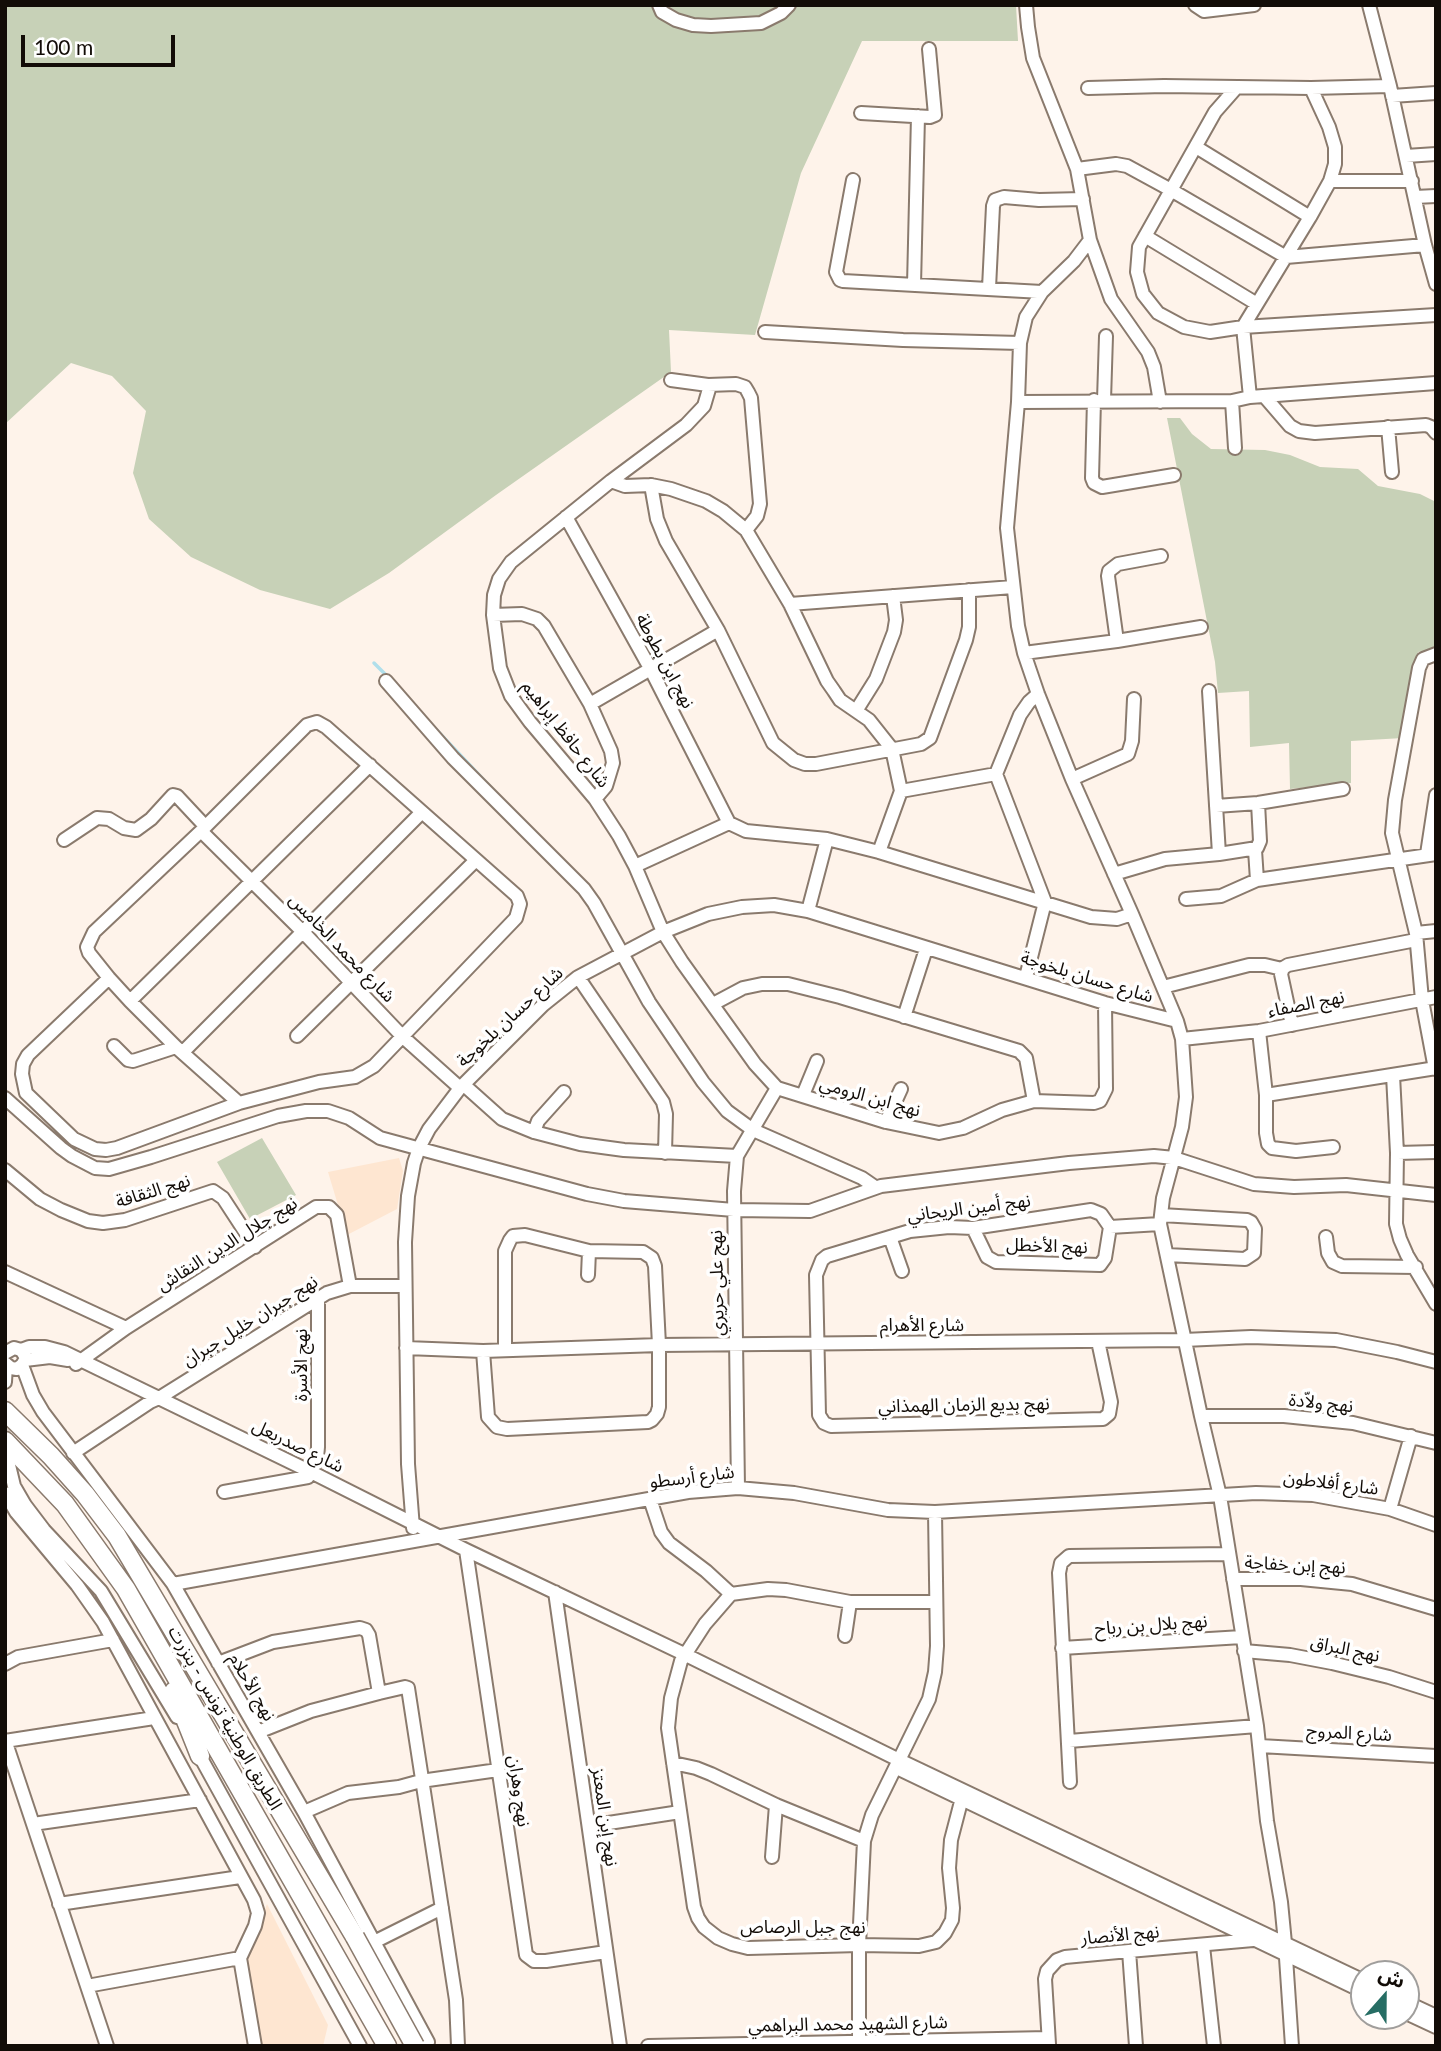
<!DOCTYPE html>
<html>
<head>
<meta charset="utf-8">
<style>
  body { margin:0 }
  #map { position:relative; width:1441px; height:2051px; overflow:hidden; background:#fef3ea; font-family:Lato,"Noto Sans Arabic",sans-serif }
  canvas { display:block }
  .frame { position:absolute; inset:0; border:7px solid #120c07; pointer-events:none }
  .north { position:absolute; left:1350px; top:1960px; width:70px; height:70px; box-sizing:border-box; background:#fff; border:2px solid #a09e9c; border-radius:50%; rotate:21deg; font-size:19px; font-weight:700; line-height:28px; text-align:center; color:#120c07 }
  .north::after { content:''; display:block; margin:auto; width:24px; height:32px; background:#266d64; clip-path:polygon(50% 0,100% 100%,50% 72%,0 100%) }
  .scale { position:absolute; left:21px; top:35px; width:154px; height:32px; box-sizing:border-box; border:4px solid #120c07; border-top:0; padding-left:9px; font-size:21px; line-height:24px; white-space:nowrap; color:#120c07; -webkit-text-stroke:5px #fff; paint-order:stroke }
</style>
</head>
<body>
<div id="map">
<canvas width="1441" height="2051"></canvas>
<div class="frame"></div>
<div class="north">ش</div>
<div class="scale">100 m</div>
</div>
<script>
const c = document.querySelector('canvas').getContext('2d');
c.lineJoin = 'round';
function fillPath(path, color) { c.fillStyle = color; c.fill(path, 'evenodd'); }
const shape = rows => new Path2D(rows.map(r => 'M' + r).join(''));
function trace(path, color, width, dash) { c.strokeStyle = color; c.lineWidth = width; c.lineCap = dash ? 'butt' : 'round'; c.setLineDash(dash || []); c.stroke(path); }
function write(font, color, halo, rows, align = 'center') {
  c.font = font + ' Lato,"Noto Sans Arabic",sans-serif'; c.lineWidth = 7; c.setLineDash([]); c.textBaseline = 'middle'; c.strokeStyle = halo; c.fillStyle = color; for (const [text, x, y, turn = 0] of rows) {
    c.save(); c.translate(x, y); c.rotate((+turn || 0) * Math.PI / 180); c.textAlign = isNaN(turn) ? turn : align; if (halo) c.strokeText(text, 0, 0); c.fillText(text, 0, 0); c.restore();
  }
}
fillPath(shape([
  [399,1158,403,1171,397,1209,347,1235,328,1172],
  [267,1904,328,2025,323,2046,261,2046,245,1962]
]), '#fee6d1');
fillPath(shape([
  [5,5,1016,5,1018,41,862,41,801,173,755,335,669,330,671,372,496,495,389,573,330,609,260,590,191,557,149,519,133,473,146,411,112,376,71,363,5,424],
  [1167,418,1180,418,1192,434,1211,449,1265,450,1290,455,1320,467,1358,469,1378,486,1420,494,1436,502,1436,649,1418,652,1403,738,1351,741,1351,783,1290,789,1289,743,1250,747,1249,691,1218,693,1215,662],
  [262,1138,296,1195,250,1219,217,1162]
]), '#c7d1b7');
trace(shape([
  [374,663,387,676],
  [430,723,497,794],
  [722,1096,733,1109]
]), '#b0dfeb', 3.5);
trace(shape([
  [5,1402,7,1447]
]), '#dbd0c8', 12, [12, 6]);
const minor = shape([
  [659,5,662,12,676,20,693,25,711,26,761,23,781,13,789,5],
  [1026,5,1028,27,1033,58,1077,169,1090,240,1074,261,1042,292,1026,317,1020,343,1018,402,1007,528,1018,626,1024,653,1038,694,1072,779,1132,914,1177,1021,1182,1039,1186,1097,1182,1127,1163,1198,1160,1224,1201,1416,1220,1496,1257,1726,1267,1821,1281,1902,1285,1943,1292,2046],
  [1195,5,1204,11,1254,5],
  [1369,5,1390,86,1425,245,1436,284],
  [1237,87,1215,112,1139,247,1137,272,1143,294,1158,313,1184,327,1210,332,1243,327,1436,315],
  [1088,88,1164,86,1311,88,1390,86],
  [1392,96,1436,93],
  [861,113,930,117,935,115,929,49],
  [1196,147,1310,217],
  [1406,156,1436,154],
  [1077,169,1116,164,1127,166,1171,190,1286,257,1425,245],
  [853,180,836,272,840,280,843,281,1042,292],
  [1330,181,1412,181],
  [1415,197,1436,196],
  [1145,236,1257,304],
  [1090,240,1111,299,1148,352,1154,367,1160,402],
  [914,285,918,116],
  [989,288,993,206,995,200,1004,197,1039,200,1083,199],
  [765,332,903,340,1020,343],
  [671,380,708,385,736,384,745,387,748,392,751,398,760,504,757,516,746,530],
  [1250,397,1243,327,1310,217,1330,181,1335,164,1335,147,1329,127,1311,88],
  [1265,397,1290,426,1299,431,1315,433,1426,425,1431,427,1436,433],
  [1094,400,1092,478,1094,483,1102,487,1174,475],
  [1104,400,1106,336],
  [1232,401,1235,448],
  [1018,402,1232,401,1250,397,1436,383],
  [1388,427,1392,472],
  [611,481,686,425,704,406,709,389,708,385],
  [651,485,657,519,666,541,718,630,773,743,794,760,805,764,816,764,921,744,930,738,966,640,969,627,969,590],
  [566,517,650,668,729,823],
  [790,604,1013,587],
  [493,615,522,614,537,619,544,626,590,704,611,751,613,763,606,786,595,799],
  [1117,641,1108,576,1109,571,1118,564,1161,556],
  [1024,653,1117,641,1201,627],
  [386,681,453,758,584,889,594,903,649,1002,703,1082,727,1111,753,1130,862,1178,875,1187],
  [590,704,718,630],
  [856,711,876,679,894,632,896,620,893,596],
  [1072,779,1128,754,1132,741,1134,699],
  [901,791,996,774],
  [1216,806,1258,803,1343,789],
  [201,831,303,932,403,1037,460,1088],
  [64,840,97,818,109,819,124,828,136,830,151,819,173,795,177,796,205,826],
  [1255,850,1257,880,1436,854],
  [879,852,901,791,892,749,869,720,840,700,834,691,827,681,790,604,746,530,723,511,706,501,671,489,651,485,625,486,611,481,511,562,499,579,494,595,493,615,500,668,511,696,530,722,595,799,619,836,635,866,663,932,682,962,755,1064,777,1088,886,1122,939,1133,963,1128,1002,1110,1034,1101,1094,1103,1100,1101,1106,1089,1105,1003],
  [1219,854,1257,848,1260,841,1258,803],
  [1427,854,1436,795],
  [635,866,729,823,746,831,827,839,879,852,1091,917,1117,919,1132,914],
  [1114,874,1165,859,1219,854,1209,691],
  [1186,899,1221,896,1257,880],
  [808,911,827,839],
  [1416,933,1436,931],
  [578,977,663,1102,666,1114,665,1153],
  [1026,977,1045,902,996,774,1020,715,1029,702,1038,694],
  [109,978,28,1055,23,1064,22,1074,26,1093,74,1139,95,1149,106,1150,117,1148,239,1103,319,1082,355,1077,374,1066,516,918,520,904,517,896,326,727,317,722,307,725,201,831,94,932,87,947,89,953,109,978,130,1001,176,1047,239,1103],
  [1163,987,1249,965,1265,965,1282,969],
  [130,1001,370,765],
  [713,1004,743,988,762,984,788,984,840,997,1019,1051,1026,1058,1034,1101],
  [904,1017,926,949],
  [1292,1025,1281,974,1283,968,1288,965,1416,940],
  [1259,1031,1266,1095,1266,1133,1268,1144,1272,1148,1296,1151,1333,1147],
  [297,1036,476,860],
  [1182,1039,1259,1031,1436,997],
  [114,1046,128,1060,133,1061,176,1047],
  [183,1052,422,812],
  [1435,1069,1422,1000,1416,933,1392,833,1395,800,1419,668,1423,659,1436,654],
  [1393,1075,1397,1153,1396,1224,1400,1239,1407,1255,1436,1304],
  [464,1085,502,1119,534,1132,580,1144,624,1150,737,1156],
  [803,1095,817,1061],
  [1266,1095,1436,1068],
  [5,1098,61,1148,72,1156,95,1168,109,1169,151,1157,278,1116,306,1111,328,1111,349,1118,380,1138,587,1194,624,1201,734,1210,810,1211,881,1186,1069,1163,1154,1156,1174,1158,1254,1184,1294,1187,1346,1185,1436,1195],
  [886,1122,901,1089],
  [534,1132,538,1121,564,1092],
  [1397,1153,1436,1152],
  [5,1170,40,1199,61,1210,88,1221,103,1223,125,1220,213,1191,223,1198,255,1247],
  [1161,1215,1247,1220,1251,1222,1255,1229,1254,1253,1245,1259,1167,1255],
  [973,1228,987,1257,996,1262,1100,1265,1105,1258,1110,1227],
  [890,1237,902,1271],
  [1326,1237,1328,1253,1333,1262,1342,1266,1416,1267],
  [5,1272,126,1328],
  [588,1275,589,1251],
  [1098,1341,1111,1402,1109,1414,1103,1419,831,1426,824,1423,819,1415,816,1275,822,1260,827,1256,910,1231,949,1227,973,1228,1091,1210,1101,1214,1110,1227,1160,1224],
  [406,1348,483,1351,659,1345,1184,1340,1251,1337,1336,1340,1397,1352,1436,1362],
  [21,1350,29,1347,45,1347,64,1352,311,1472,466,1550,684,1654,899,1760,1364,1981],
  [483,1351,488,1417,497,1427,507,1429,648,1422,652,1420,657,1414,659,1407,659,1345,655,1266,652,1258,643,1252,589,1251,525,1235,513,1236,510,1240,505,1251,505,1349],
  [5,1353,14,1348,21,1350,25,1356],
  [25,1360,50,1357,68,1360],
  [5,1363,11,1368,17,1369,22,1365,25,1360],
  [76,1364,126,1328,316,1207,329,1207,337,1215,350,1286],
  [22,1365,33,1395,43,1412,173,1584,304,1812,428,2042],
  [5,1382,6,1365],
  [1201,1416,1284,1416,1353,1423,1436,1443],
  [73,1453,150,1402,159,1398,327,1293,350,1286,405,1286],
  [7,1457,14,1486,25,1505,44,1530,101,1591,177,1717],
  [738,1488,734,1191,737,1156,777,1088],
  [224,1492,308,1477,311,1472,317,1458,318,1447,318,1298],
  [5,1493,16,1512,77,1585,103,1622,254,1900,258,1913,255,1926,240,1958,255,2046],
  [650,1499,661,1532,669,1543,706,1571,731,1594],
  [1390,1509,1411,1436],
  [413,1528,408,1464,405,1242,408,1196,414,1163,419,1148,429,1129,460,1088,543,1005,578,977,663,932,708,914,742,907,774,905,808,911,1105,1003,1177,1021],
  [466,1550,526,1955,534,1961,546,1961,606,1952],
  [1233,1579,1301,1579,1352,1584,1436,1609],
  [173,1584,688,1492,738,1488,794,1493,888,1510,935,1512,1256,1493,1313,1495,1390,1509,1436,1525],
  [555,1592,620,2046],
  [936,1602,850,1602,786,1590,768,1589,731,1594,705,1624,681,1661,671,1698,668,1728,694,1907,698,1918,704,1927,718,1938,732,1944,748,1948,859,1945,919,1946,936,1942,945,1933,952,1920,953,1908,949,1868,951,1840,963,1794],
  [845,1636,850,1602],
  [1062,1648,1242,1637],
  [1244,1651,1290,1655,1332,1663,1389,1677,1436,1692],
  [218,1663,273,1642,360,1628,366,1630,369,1635,379,1693],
  [5,1664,18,1657,113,1640],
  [258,1732,311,1711,379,1693,405,1687,408,1688,456,2000,458,2046],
  [5,1740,107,2046],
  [5,1741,154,1718],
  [1069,1741,1257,1726],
  [1260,1746,1436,1756],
  [197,1751,360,2046],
  [673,1763,696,1768,711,1774,776,1805,864,1841],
  [897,1768,1364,1992],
  [1070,1782,1059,1573,1061,1563,1069,1556,1229,1554],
  [304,1812,348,1793,399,1787,421,1781,498,1770],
  [33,1824,200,1800],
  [589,1826,680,1812],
  [772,1857,776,1805],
  [59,1904,240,1877],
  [374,1942,442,1908],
  [1203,1946,1214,2046],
  [1129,1951,1136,2046],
  [87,1986,240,1958],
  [1406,2002,1436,2016],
  [1406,2013,1436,2027],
  [1049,2044,1045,1979,1047,1971,1057,1960,1065,1957,1129,1951,1253,1940],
  [648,2046,1048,2038],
  [859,2046,859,1945,864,1841,872,1815,929,1699,935,1672,937,1646,935,1512]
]);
const highway = shape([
  [5,1411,51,1456,85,1494,117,1536,355,1937],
  [5,1441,65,1504,126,1589,387,2046],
  [174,1691,200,1756]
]);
trace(minor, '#8a7a6d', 16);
trace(highway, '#8a7a6d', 21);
trace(minor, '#fff', 12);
trace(highway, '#fff', 18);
const highwayBridge = shape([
  [355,1937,415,2046]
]);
trace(highwayBridge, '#8a7a6d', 21, []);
trace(highwayBridge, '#fff', 18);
write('18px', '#120c07', '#fff', [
  ["نهج ابن بطوطة",665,661,62],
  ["شارع حافظ إبراهيم",566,734,52],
  ["شارع محمد الخامس",342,948,46],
  ["شارع حسان بلخوجة",1087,977,17],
  ["نهج الصفاء",1306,1004,-11],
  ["شارع حسان بلخوجة",510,1017,-43],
  ["نهج ابن الرومي",870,1097,16],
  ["نهج الثقافة",153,1191,-17],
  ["نهج أمين الريحاني",969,1208,-7],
  ["نهج جلال الدين النقاش",227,1244,-32],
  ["نهج الأخطل",1047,1246,2],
  ["نهج علي حريري",717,1283,-91],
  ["نهج جبران خليل جبران",250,1321,-32],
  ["شارع الأهرام",922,1325],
  ["نهج الأسرة",301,1365,-90],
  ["نهج ولاّدة",1321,1403,6],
  ["نهج بديع الزمان الهمذاني",964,1405,-1],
  ["شارع صدربعل",298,1446,26],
  ["شارع أرسطو",692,1477,-7],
  ["شارع أفلاطون",1331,1483,7],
  ["نهج إبن خفاجة",1295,1565,3],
  ["نهج بلال بن رباح",1151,1625,-4],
  ["نهج البراق",1345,1649,12],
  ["نهج الأحلام",252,1687,60],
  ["الطريق الوطنية تونس - بنزرت",225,1718,60],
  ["شارع المروج",1349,1733,3],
  ["نهج وهران",519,1791,82],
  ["نهج إبن المعتز",605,1817,82],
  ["نهج جبل الرصاص",803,1927],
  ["نهج الأنصار",1120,1935,-5],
  ["شارع الشهيد محمد البراهمي",848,2024,-1]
]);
</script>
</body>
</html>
